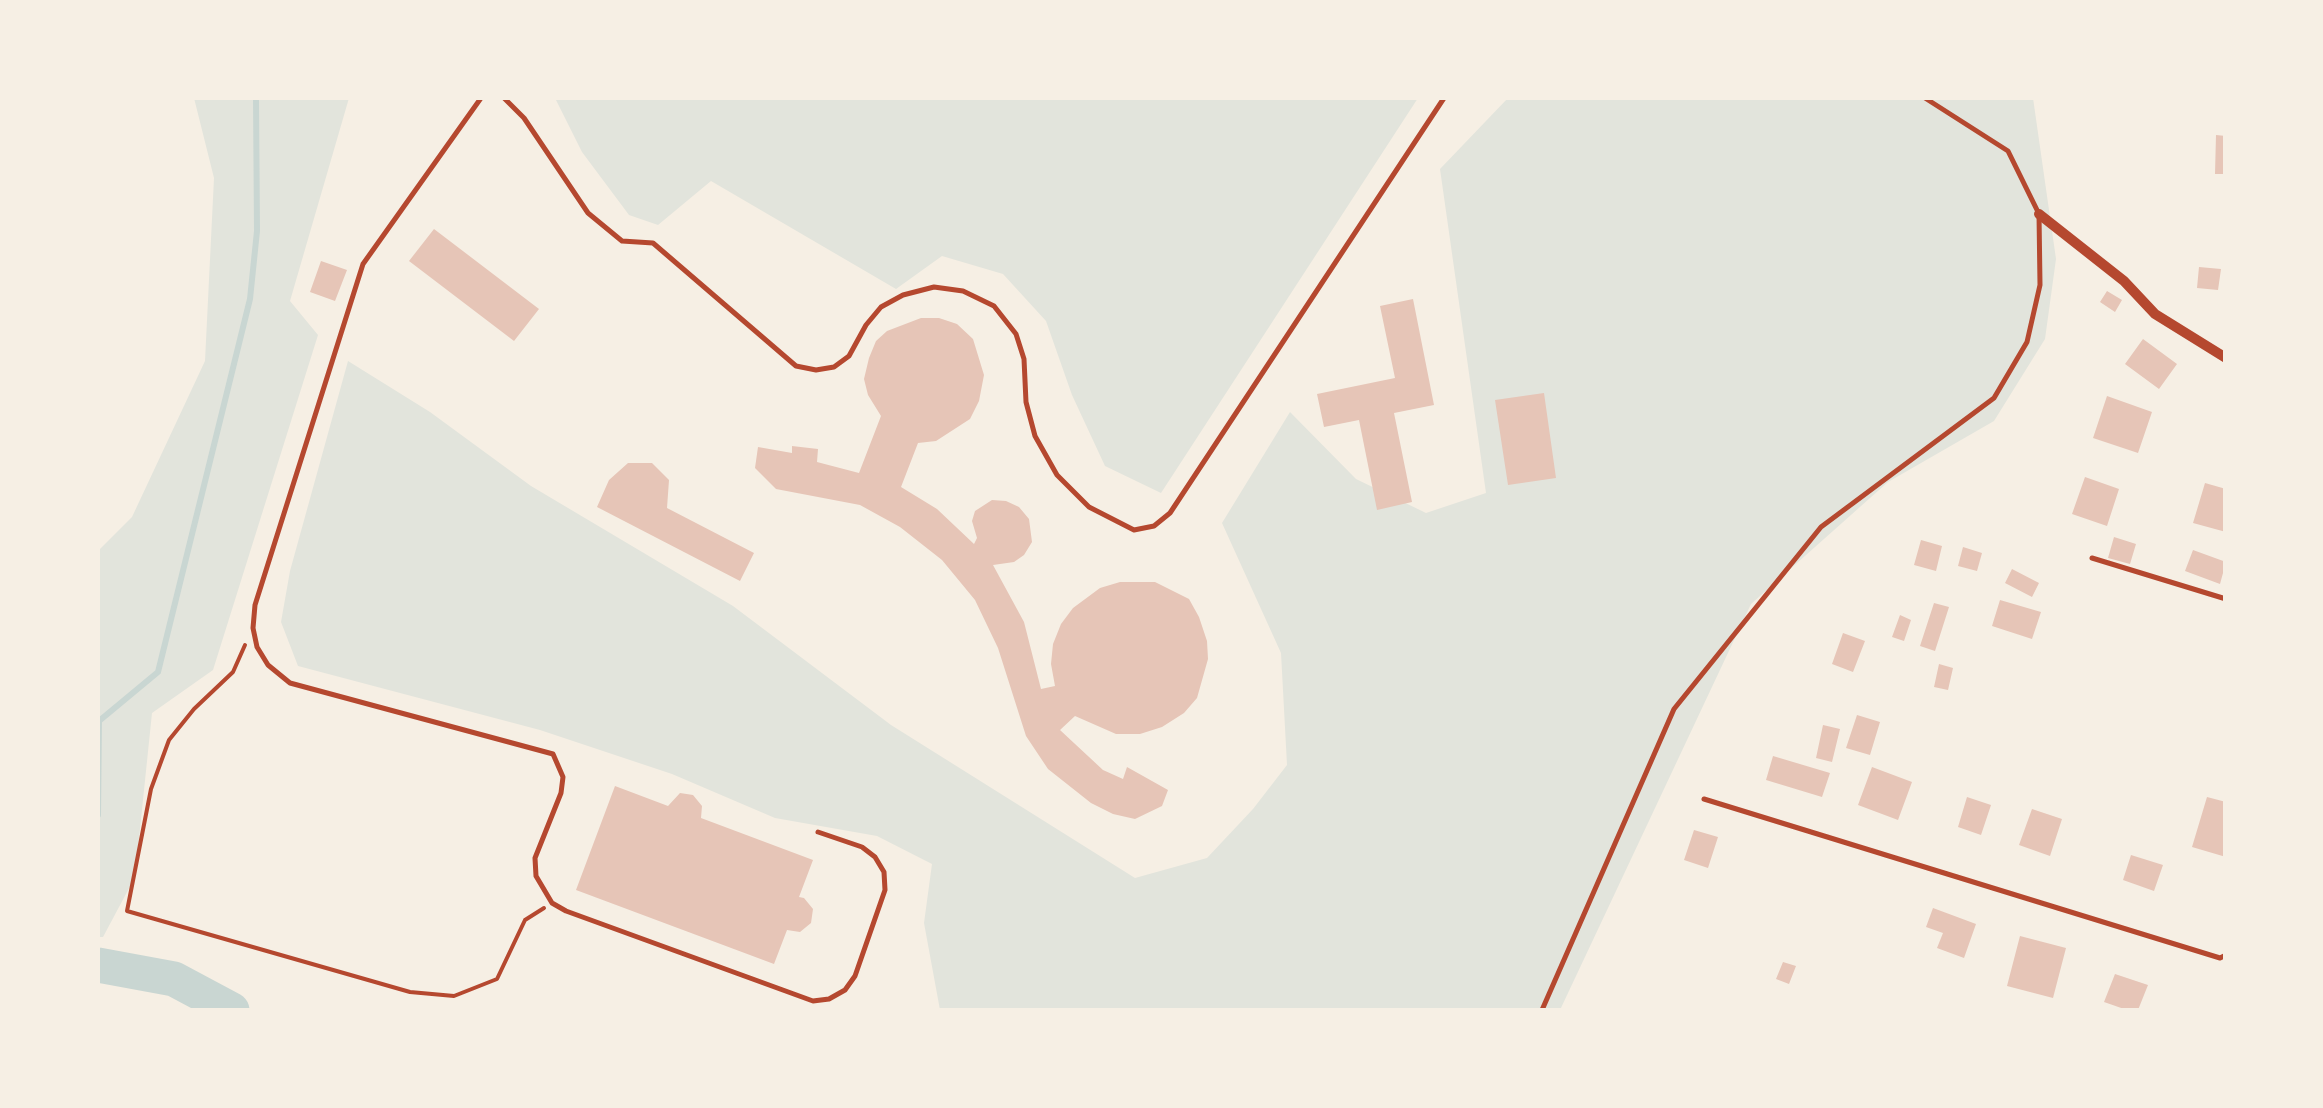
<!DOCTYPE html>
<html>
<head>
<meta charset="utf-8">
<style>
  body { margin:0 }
  #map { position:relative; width:2323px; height:1108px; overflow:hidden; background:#f6efe4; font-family:"PT Sans Narrow",sans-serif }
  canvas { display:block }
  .frame { position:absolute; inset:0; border:100px solid #f6efe4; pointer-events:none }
</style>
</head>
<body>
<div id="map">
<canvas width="2323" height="1108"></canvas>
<div class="frame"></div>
</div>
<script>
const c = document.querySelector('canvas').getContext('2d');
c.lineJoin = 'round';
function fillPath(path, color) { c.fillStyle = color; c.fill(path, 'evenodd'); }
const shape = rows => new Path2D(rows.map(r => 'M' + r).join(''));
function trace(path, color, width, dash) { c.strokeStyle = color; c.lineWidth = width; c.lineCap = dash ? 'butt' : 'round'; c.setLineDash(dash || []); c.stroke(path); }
fillPath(shape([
  [194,98,349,98,290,301,318,335,213,670,152,713,135,877,103,937,98,937,98,551,132,517,205,361,214,178],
  [555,98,1418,98,1161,493,1105,466,1072,395,1046,321,1003,274,942,256,896,289,711,181,658,225,629,215,582,152],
  [1508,98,2033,98,2056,259,2045,339,1994,421,1888,482,1751,604,1560,1010,940,1010,924,923,932,864,877,836,775,818,672,774,540,730,298,666,281,622,290,571,348,361,430,412,531,486,733,606,891,725,1135,878,1207,858,1253,809,1287,765,1281,653,1222,523,1290,412,1356,479,1426,513,1486,493,1440,169]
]), '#e2e4dc');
trace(shape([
  [98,815,99,721,158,672,250,299,257,231,256,98]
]), '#c9d6d2', 6);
trace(shape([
  [98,965,174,979,232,1010]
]), '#c9d6d2', 35);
fillPath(shape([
  [2216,135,2226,136,2226,174,2215,174],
  [434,229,539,309,514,341,409,261],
  [321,261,347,270,335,301,310,292],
  [2199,267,2221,269,2218,290,2197,288],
  [2107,291,2122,300,2115,312,2100,302],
  [1413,299,1434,405,1394,413,1412,502,1377,510,1359,420,1324,427,1317,394,1395,378,1380,306],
  [921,318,939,318,957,324,973,339,984,375,979,401,970,419,936,441,918,443,901,487,937,509,974,544,977,538,972,521,975,511,992,500,1006,501,1019,507,1029,519,1032,542,1024,555,1014,562,993,565,1024,622,1041,689,1055,686,1051,664,1053,644,1061,624,1073,608,1100,588,1120,582,1155,582,1189,599,1199,617,1207,641,1208,659,1197,698,1184,713,1162,727,1140,734,1116,734,1075,716,1060,730,1103,770,1123,779,1127,767,1168,790,1162,806,1135,819,1113,814,1091,803,1048,769,1026,736,998,648,975,600,942,560,900,527,860,505,776,489,755,468,758,447,792,453,792,446,818,449,817,462,859,473,881,416,868,395,864,379,869,358,876,341,887,331],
  [2143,339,2177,364,2159,389,2125,364],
  [1544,393,1556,478,1508,485,1495,400],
  [2107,396,2152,412,2138,453,2093,438],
  [628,463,652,463,669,480,667,508,754,553,740,581,597,507,609,480],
  [2085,477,2119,489,2107,526,2072,514],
  [2205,483,2226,489,2226,532,2193,523],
  [2114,537,2136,544,2130,564,2108,558],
  [1921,540,1942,546,1936,571,1914,565],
  [1963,547,1982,553,1977,571,1958,566],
  [2193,550,2226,562,2220,584,2185,571],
  [2012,569,2039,583,2032,597,2005,583],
  [2000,600,2041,612,2032,639,1992,626],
  [1934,603,1949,607,1935,651,1920,646],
  [1900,615,1911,620,1904,641,1892,637],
  [1843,633,1865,641,1853,672,1832,664],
  [1939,664,1953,668,1948,690,1934,687],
  [1857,715,1880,722,1870,755,1846,748],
  [1823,725,1840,729,1832,762,1816,758],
  [1773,756,1830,773,1822,797,1766,780],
  [1872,767,1912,782,1898,820,1858,805],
  [615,786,668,806,680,793,693,795,702,806,701,818,813,860,799,897,804,898,813,909,811,923,800,932,787,930,774,964,576,890],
  [1967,797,1991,805,1981,835,1958,827],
  [2207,797,2226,802,2226,857,2192,847],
  [2032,809,2062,819,2050,856,2019,845],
  [1694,830,1718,837,1708,868,1684,860],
  [2131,855,2163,865,2154,891,2123,880],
  [1933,908,1976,924,1964,958,1937,948,1943,933,1926,927],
  [2020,936,2066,948,2053,998,2007,986],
  [1783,962,1796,966,1789,984,1776,979],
  [2115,974,2148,985,2138,1010,2127,1010,2104,1002]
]), '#e6c5b7');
trace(shape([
  [245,645,233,672,194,709,169,740,151,789,127,911,410,992,454,996,497,979,525,920,544,908]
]), '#b5482f', 4);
trace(shape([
  [481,98,363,264,255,605,253,628,257,647,268,665,290,683,553,754,563,777,561,793,535,858,536,876,552,903,566,911,813,1001,829,999,845,990,855,976,885,890,884,872,875,857,862,847,818,832],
  [504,98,524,118,588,213,622,241,653,243,796,366,816,370,834,367,849,356,866,325,881,307,903,295,934,287,963,291,994,306,1016,334,1024,359,1026,402,1035,436,1057,475,1089,507,1134,530,1154,526,1170,513,1444,98],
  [2092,558,2226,599],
  [1704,799,2220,958,2226,955],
  [1542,1010,1674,709,1821,527,1994,398,2027,342,2040,285,2039,214,2008,151,1925,98]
]), '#b5482f', 5);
trace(shape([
  [2039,214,2124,281,2155,314,2226,358]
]), '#b5482f', 10);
</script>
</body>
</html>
